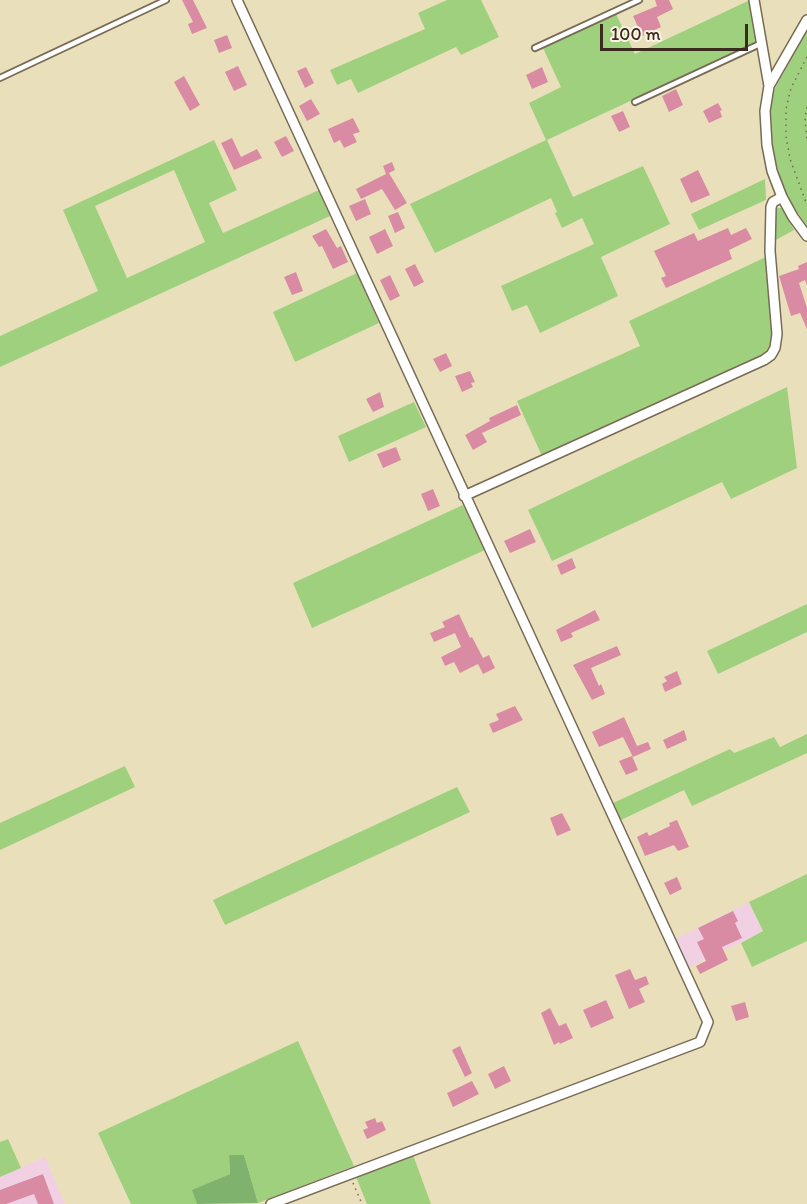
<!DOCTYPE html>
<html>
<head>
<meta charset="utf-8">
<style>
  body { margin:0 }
  #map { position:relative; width:807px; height:1204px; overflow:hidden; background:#e9e0bb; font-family:Itim,sans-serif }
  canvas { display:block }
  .scale { position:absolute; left:600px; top:24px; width:148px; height:27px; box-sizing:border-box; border:3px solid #3b2a1e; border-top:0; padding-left:8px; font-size:18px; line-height:21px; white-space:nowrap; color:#3b2a1e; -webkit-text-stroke:4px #fcf5e5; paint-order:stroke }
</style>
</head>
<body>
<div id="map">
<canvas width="807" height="1204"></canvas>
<div class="scale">100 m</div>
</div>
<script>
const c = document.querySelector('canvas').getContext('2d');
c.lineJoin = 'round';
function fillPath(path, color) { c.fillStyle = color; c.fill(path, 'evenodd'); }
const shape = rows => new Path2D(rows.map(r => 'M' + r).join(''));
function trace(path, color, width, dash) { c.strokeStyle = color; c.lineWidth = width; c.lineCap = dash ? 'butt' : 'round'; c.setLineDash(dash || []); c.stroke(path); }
fillPath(shape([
  [749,902,763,932,689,967,676,939],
  [45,1157,65,1204,0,1204,0,1177]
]), '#f1d0e4');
fillPath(shape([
  [447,0,481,0,499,37,461,55,456,47,358,93,351,79,337,85,330,70,425,29,418,13],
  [750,0,758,41,547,140,573,197,643,166,670,224,601,257,618,296,540,333,527,305,512,311,501,286,594,244,582,218,562,228,555,213,557,212,551,198,435,253,410,204,546,140,529,103,561,87,543,48,616,14,635,54],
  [807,30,807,226,793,206,781,182,771,141,769,115,774,90],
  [214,140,237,190,209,203,223,233,319,190,330,216,0,367,0,336,98,291,63,210],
  [174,170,205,242,127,278,95,206],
  [765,179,766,200,699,230,691,214],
  [777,208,782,208,794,230,774,241,775,212],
  [766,257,773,340,763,356,542,456,517,401,640,346,629,321],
  [357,273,379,323,295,362,273,312],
  [787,387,797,468,731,499,722,482,552,561,528,510],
  [414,402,426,427,349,462,338,436],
  [463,505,485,550,312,628,293,583],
  [807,604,807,632,718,674,707,651],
  [807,734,807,753,692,806,684,790,621,820,613,803,730,749,734,753,774,737,780,747],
  [125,766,135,787,0,850,0,823],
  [457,787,470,812,225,925,213,900],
  [807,874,807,941,752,967,741,943,763,931,749,902],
  [298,1041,354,1166,258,1203,244,1155,229,1155,230,1174,193,1190,197,1204,131,1204,98,1133],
  [8,1139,21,1168,0,1177,0,1142],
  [413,1155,431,1204,367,1204,356,1177]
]), '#9fd07e');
fillPath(shape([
  [229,1155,244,1155,258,1203,197,1204,192,1190,230,1174]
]), '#7fb26d');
fillPath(shape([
  [182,0,193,0,207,28,192,34,188,24,193,22],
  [655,0,669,0,673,9,657,17,661,27,642,36,633,16,657,6],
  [227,35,232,48,219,53,214,40],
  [238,66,247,85,234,91,225,72],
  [306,67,314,83,305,88,297,71],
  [542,67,548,82,532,89,526,75],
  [184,76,200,105,190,111,174,82],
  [676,89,683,105,669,112,662,96],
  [311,99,320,114,307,121,299,106],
  [718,103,722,110,720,111,722,117,709,123,703,111],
  [623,111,630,127,619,132,611,116],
  [353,118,360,132,353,134,357,142,344,148,340,140,334,143,328,129],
  [286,136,294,151,282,157,274,142],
  [232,138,241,157,257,149,262,158,234,170,221,143],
  [392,162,395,170,389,173,407,203,395,210,382,189,361,199,356,189,386,174,383,166],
  [698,170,710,195,691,203,680,179],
  [365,199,371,214,356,221,349,206],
  [398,212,405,228,395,233,388,216],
  [728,228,731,235,746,228,752,239,729,250,732,259,666,288,661,278,666,276,654,251,694,233,698,241],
  [326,229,337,248,341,246,348,262,333,269,322,246,319,247,312,236],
  [385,229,393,246,377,254,369,237],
  [807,262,807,285,805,280,799,283,807,308,807,329,800,313,791,316,779,276,799,269,798,266],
  [415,264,424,282,414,287,405,269],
  [296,272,303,291,292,295,284,277],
  [390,275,400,296,390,301,380,280],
  [446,353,452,366,440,372,433,359],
  [470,371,475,382,471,383,473,387,462,392,455,376],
  [380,392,384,407,373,412,366,399],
  [517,405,521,415,482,433,487,442,473,450,465,435,490,421,489,418],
  [396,447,401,460,383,468,377,454],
  [433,489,440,506,428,511,421,494],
  [530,529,536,542,510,553,504,541],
  [572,558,576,568,561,575,557,565],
  [595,610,600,620,571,633,573,637,561,642,556,630],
  [459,614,470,638,472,637,483,658,489,655,495,668,483,674,478,664,460,673,454,662,445,666,441,657,461,647,455,633,434,642,430,633,445,627,442,622],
  [617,646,621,655,591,668,599,686,601,684,605,694,592,700,573,665],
  [677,671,682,684,665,692,662,684,667,681,664,677],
  [515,706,523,720,493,733,489,724,499,720,496,714],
  [624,717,637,746,648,742,651,749,633,757,623,737,599,747,592,732],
  [684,730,687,740,667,749,663,740],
  [632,756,638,770,626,775,619,761],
  [562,813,571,830,557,836,550,818],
  [677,820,689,847,678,851,674,845,645,856,637,837,647,832,649,836,670,826,669,823],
  [677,877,682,889,670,895,664,883],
  [733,911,738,921,735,923,742,938,722,947,728,960,700,974,696,966,706,961,697,942,704,939,698,928],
  [630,969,635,980,646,976,649,984,639,989,645,1002,629,1009,615,975],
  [606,1000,614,1018,591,1028,583,1010],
  [745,1002,749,1017,736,1021,731,1006],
  [550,1008,559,1026,566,1023,573,1038,560,1044,559,1042,554,1045,541,1013],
  [460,1046,472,1073,465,1077,452,1050],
  [504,1066,511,1081,495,1089,488,1074],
  [472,1081,479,1094,453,1107,447,1093],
  [375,1118,377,1123,382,1121,386,1130,367,1139,363,1130,368,1128,365,1122],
  [43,1174,54,1204,38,1204,34,1194,6,1204,0,1204,0,1190]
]), '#da8ba4');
const lane = shape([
  [535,48,639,0],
  [0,78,166,0],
  [635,102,762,43]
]);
const street = shape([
  [237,0,708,1022,700,1042,271,1204],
  [754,0,769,86],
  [807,20,769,86,765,111,767,145,772,171,782,197,793,217,807,236],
  [464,496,764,360,771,355,775,348,777,334,770,251,771,207,773,202,782,197]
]);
trace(lane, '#786a55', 8);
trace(street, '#786a55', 12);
trace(shape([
  [807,57,791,88,786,109,786,136,790,159,807,205],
  [807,107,805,118,807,142],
  [353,1183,362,1204]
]), '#786a55', 1.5, [1.5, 4.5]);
trace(lane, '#fff', 4.5);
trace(street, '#fff', 9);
</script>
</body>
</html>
